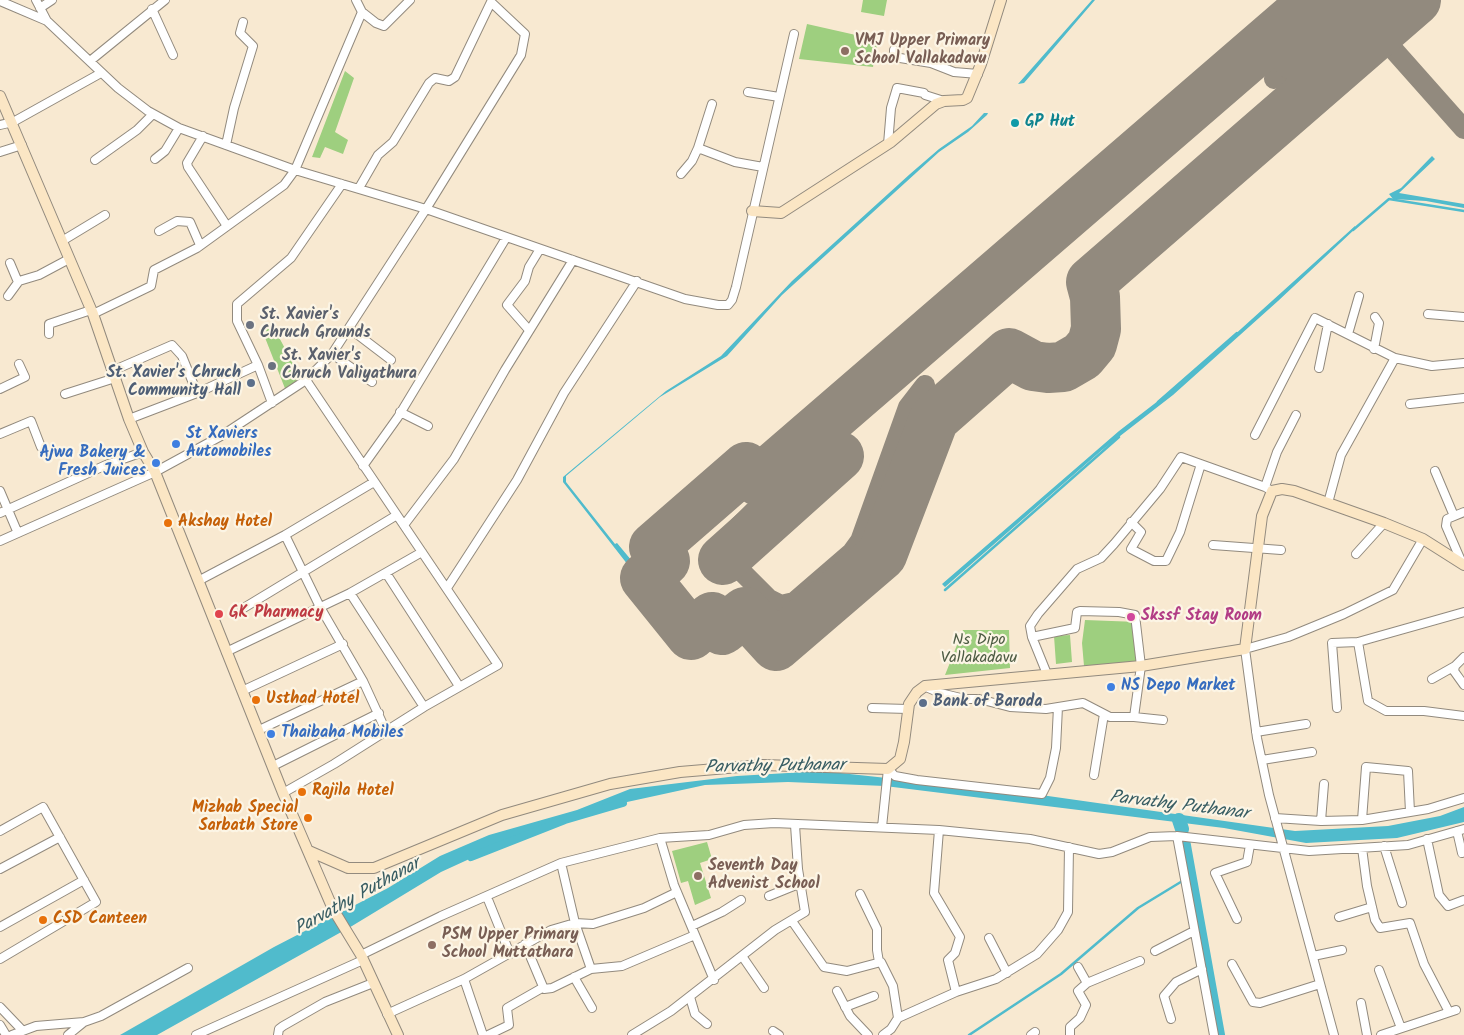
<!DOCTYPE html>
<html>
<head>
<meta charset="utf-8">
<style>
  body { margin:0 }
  canvas { display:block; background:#f8e9d1 }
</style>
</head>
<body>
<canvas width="1464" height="1035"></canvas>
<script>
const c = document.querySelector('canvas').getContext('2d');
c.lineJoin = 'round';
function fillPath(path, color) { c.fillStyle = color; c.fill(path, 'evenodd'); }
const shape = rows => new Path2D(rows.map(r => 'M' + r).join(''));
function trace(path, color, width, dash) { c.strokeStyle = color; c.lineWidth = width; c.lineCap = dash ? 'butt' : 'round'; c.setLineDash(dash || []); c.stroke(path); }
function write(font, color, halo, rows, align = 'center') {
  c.font = font + ' Kalam,sans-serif'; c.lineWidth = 4.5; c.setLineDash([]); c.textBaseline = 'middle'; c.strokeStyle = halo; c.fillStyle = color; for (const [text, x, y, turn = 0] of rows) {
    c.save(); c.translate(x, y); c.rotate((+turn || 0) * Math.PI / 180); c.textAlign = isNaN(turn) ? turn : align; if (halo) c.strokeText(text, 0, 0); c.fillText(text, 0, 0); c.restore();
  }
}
fillPath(shape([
  [863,0,887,0,884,16,861,12],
  [807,24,878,40,873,67,799,59],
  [345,71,354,78,335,132,348,140,343,154,325,147,320,158,312,157],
  [272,324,300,377,286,391,262,330],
  [1085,620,1138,622,1142,661,1084,666,1082,643],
  [963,630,1009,630,1010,668,945,675],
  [1070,635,1072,662,1056,664,1054,636],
  [707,842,712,859,700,863,711,898,695,905,688,881,681,883,672,851]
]), '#9ecf7f');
fillPath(shape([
  [1092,0,1095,0,1024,83,1018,84],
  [984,113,988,113,987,115,968,132,939,152,782,295,727,356,660,397,566,476,566,482,615,544,617,543,632,561,628,565,563,482,563,477,666,391,721,356,792,281,910,174,939,149,972,126],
  [1432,156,1435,159,1399,193,1464,204,1464,208,1426,201,1393,199,1389,194,1401,188],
  [1355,226,1355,229,1278,301,1173,395,1102,450,945,587,942,584,1119,431,1180,384],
  [822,771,1034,794,1295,831,1388,826,1440,816,1464,807,1464,822,1397,838,1306,843,1224,828,885,786,788,782,705,785,595,809,513,839,441,872,352,926,157,1035,120,1035,274,947,388,888,440,856,489,835,577,810,630,789,737,776]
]), '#50bbcc');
trace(shape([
  [1353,230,1389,199,1464,211],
  [1158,402,1237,333],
  [945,590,1119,437],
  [1188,876,1190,874],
  [969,1035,1061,974,1138,908,1184,880]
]), '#50bbcc', 2.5);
trace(shape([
  [471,857,565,820,623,803]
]), '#50bbcc', 8);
trace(shape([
  [1179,820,1182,829],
  [1183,840,1218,1035]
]), '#50bbcc', 14);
trace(shape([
  [1377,0,1378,21,1384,39,1464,129],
  [1274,79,1323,36,1335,30,1351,28,1364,30,1376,35,1389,45],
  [817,478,804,487,753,512,737,528,728,542,727,553,737,567,769,599,781,605,794,602,852,552,860,541,908,407,925,385]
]), '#928a7e', 20);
trace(shape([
  [1315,0,758,481,746,467,654,547,665,561,645,578,691,635,712,617,722,630,745,612,776,646,882,555,934,419,1009,353,1033,366,1048,368,1063,367,1082,356,1092,344,1096,329,1095,297,1091,282,1416,0],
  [1296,56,1361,0],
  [723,560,839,456]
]), '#928a7e', 50);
const street = shape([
  [36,0,47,21],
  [356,0,362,12,376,23,384,26,410,0],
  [0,1,47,21,118,88,148,111,179,128,295,170,426,209,685,299,718,305,728,305,732,300,736,287,794,34],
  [40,8,52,0],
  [152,9,173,55],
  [894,50,894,57,931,63,954,72,978,74],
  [90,61,165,0],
  [748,92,779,97],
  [0,125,13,122,101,73],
  [203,136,187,163,188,167,227,226],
  [888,144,891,108,897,88,924,93,925,95,944,101],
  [226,145,234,108,253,46,240,33,243,22],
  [698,148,712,104],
  [0,152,22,145],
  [155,159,165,151,179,128],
  [95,160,137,130,153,114],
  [681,174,692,161,698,148,735,162,763,167],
  [159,231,177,221,190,222,200,245],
  [62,241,105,215],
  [10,263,18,282],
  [8,296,19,281,39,275,69,259],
  [93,314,151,286,154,270,197,248,284,185,295,170,362,12],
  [1428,314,1464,317],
  [349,328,391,360],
  [529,330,507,305,525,281,529,267,540,249],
  [49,334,49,324,91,310],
  [1348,334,1359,296],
  [1374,349,1379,323,1375,317],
  [332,354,372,382],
  [1319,368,1328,324],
  [112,371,172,345,182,356,197,393],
  [0,389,25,377,19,364],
  [65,394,115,378],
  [272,403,258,365,237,321,237,304,291,258,342,184],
  [1410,404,1464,398],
  [400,412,428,426],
  [129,419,197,393,258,365],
  [0,434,31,421,41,447],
  [1255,435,1315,318,1395,358,1432,366,1464,363],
  [363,466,398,417,506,238],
  [1435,471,1454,516],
  [1265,487,1277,452,1296,415],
  [0,491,17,531],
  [1328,503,1341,455,1395,358],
  [0,513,106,465,143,452],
  [1131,522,1141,532,1131,549,1154,561,1166,561,1180,532,1201,464],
  [404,525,454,459,505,370,573,260],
  [285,535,320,607,363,681,386,731],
  [0,541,155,472,221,436,306,380,332,354,426,209,521,55,525,34,491,2,455,77,449,81,435,78,429,83,393,142,378,155,359,188],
  [1213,545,1281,550],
  [1356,554,1384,523],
  [1462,563,1446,526,1447,519,1464,512],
  [386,573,459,686],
  [198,581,285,535,374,482],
  [447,588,517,480,564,393,637,281],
  [350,593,424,707],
  [242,609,397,515],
  [1358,642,1368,701,1386,711,1424,711,1464,716],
  [226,652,350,593,422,552],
  [1464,657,1455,666,1454,671,1464,685],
  [1047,674,1032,637,1030,626,1038,614,1077,569,1101,558,1114,544,1160,489,1181,457,1265,487,1272,491],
  [1432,679,1455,666],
  [926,687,940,693,965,699,979,699,1010,707,1046,709,1083,703,1110,717,1134,717,1141,666,1135,615,1119,612,1080,611,1077,612,1075,628,1032,637],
  [242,691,343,644],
  [872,708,908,709],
  [1337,708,1332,643,1358,642,1464,612],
  [1134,717,1163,720],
  [259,730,363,681],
  [1256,732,1306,724],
  [1262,760,1312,752],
  [273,766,379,713],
  [888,769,895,776,917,780,1042,794,1050,778,1056,748,1058,707],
  [1094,775,1104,714],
  [283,793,334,764,424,707,498,665,306,380],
  [1275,818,1321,821,1362,820,1428,809,1464,798],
  [1362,820,1366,767,1408,771,1410,812],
  [1321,821,1324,784],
  [882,827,888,769],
  [939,830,934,893,960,937,955,953,948,960,956,992],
  [0,831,43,807,96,902,0,959],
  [1457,831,1462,853],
  [1177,836,1214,1035],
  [660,838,674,885,714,980],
  [1427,839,1439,895,1448,906,1464,900],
  [1384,846,1402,903],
  [1362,848,1367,886,1375,920,1380,928,1410,923,1424,964,1449,1012],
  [561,863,575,923,591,969,622,966,695,935],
  [0,869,60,837],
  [860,894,877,929,877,950,879,962],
  [769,896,801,883],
  [487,897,510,954],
  [1339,917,1372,907],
  [1237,919,1215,873,1247,862,1250,845],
  [792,921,824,967,847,971,881,962,893,986,898,1018],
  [692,926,722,912,741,900],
  [0,927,84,880],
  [989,938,1007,973],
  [525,944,544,989,552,988,591,969],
  [1155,951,1194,931],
  [361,955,441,916,561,863,660,838,709,835,744,825,774,823,939,830,1030,839,1099,854,1112,852,1150,837,1177,836,1309,851,1408,845,1464,829],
  [742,956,764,988],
  [1313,956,1342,950],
  [1232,964,1253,1002,1260,1003,1320,984],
  [1379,970,1401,1028],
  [574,977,592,1008],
  [464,979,483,1035],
  [1087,983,1140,961],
  [837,991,850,1016,868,1035],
  [690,997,695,1014,707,1024],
  [1361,1003,1367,1035],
  [0,1007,22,1030],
  [845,1007,874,996],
  [387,1014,464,979,551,930,575,923,593,924,644,908,677,892],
  [1171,1019,1164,996,1176,982,1202,969],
  [0,1025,6,1035],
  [773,1031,779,1035],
  [12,1035,36,1026,84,1022,101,1016,188,968],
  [68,1035,84,1022],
  [196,1035,363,960],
  [278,1035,279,1029,283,1026,325,1002,373,983],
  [488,1035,509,1025,507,1008,542,988],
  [632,1035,671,1011,775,930,805,912,798,869,795,825],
  [883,1035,891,1029,898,1018,956,992,996,979,1037,954,1058,930,1068,912,1069,847],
  [1031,1035,1035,1032],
  [1070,1035,1070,1027,1080,1018,1086,1005,1078,991,1087,983,1078,967],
  [1334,1035,1269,795,1257,738,1245,649,1288,637,1344,614,1393,590,1423,539],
  [1381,1035,1456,1010]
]);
const secondary = shape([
  [0,96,93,314,129,419,143,452,155,472,283,793,333,909,361,955,398,1035],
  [752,211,781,213,891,142,936,104,944,101,963,100,967,98,981,64,1001,0],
  [309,851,348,868,374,868,502,815,610,784,680,772,763,765,888,769,900,759,904,742,909,704,917,692,925,686,1141,666,1245,649,1262,516,1272,491,1282,489,1294,491,1384,523,1423,539,1464,565]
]);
trace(street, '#928a7e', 10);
trace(secondary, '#928a7e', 12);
trace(street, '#fff', 8);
trace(secondary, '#fbe6c4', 10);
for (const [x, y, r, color] of [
  [845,51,5,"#8d6e63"],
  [1015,123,5,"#0f9aa8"],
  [250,325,5,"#6b7280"],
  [272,366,5,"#6b7280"],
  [251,383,5,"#5c6f8a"],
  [176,444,5,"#3f7fe0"],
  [156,463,5,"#3f7fe0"],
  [168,523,5,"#e8710a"],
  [219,614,5,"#e0444e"],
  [1131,617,5,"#d1479c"],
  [1111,687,5,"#3f7fe0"],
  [256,700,5,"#e8710a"],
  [923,703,5,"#5c6f8a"],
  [271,734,5,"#3f7fe0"],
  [302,792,5,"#e8710a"],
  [308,818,5,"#e8710a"],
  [698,876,5,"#8d6e63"],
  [43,920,5,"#e8710a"],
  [432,945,5,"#8d6e63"]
]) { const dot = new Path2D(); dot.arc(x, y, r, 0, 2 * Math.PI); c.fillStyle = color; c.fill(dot); trace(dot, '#fcf5e5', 2); }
write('bold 16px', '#785e54', '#fcf5e5', [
  ["VMJ Upper Primary",855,42],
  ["School Vallakadavu",855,60],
  ["Seventh Day",708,867],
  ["Advenist School",708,885],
  ["PSM Upper Primary",442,936],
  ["School Muttathara",442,954]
], 'left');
write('bold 16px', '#0d838f', '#fcf5e5', [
  ["GP Hut",1025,123]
], 'left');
write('bold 16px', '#5b616d', '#fcf5e5', [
  ["St. Xavier's",260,316],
  ["Chruch Grounds",260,334],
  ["St. Xavier's",282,357],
  ["Chruch Valiyathura",282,375]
], 'left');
write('bold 16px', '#4e5e75', '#fcf5e5', [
  ["St. Xavier's Chruch",241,374],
  ["Community Hall",241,392],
  ["Bank of Baroda",933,703,"left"]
], 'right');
write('bold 16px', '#366cbe', '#fcf5e5', [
  ["St Xaviers",186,435],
  ["Automobiles",186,453],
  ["Ajwa Bakery &",146,454,"right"],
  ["Fresh Juices",146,472,"right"],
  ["NS Depo Market",1121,687],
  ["Thaibaha Mobiles",281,734]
], 'left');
write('bold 16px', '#c56008', '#fcf5e5', [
  ["Akshay Hotel",178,523],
  ["Usthad Hotel",266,700],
  ["Rajila Hotel",312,792],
  ["Mizhab Special",298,809,"right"],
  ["Sarbath Store",298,827,"right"],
  ["CSD Canteen",53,920]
], 'left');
write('bold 16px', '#be3a42', '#fcf5e5', [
  ["GK Pharmacy",229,614]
], 'left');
write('bold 16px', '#b23c85', '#fcf5e5', [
  ["Skssf Stay Room",1141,617]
], 'left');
write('16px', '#4e5c44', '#fcf5e5', [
  ["Ns Dipo",979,641],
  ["Vallakadavu",979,659]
]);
write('italic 18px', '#385d63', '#fcf5e5', [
  ["Parvathy Puthanar",775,768,-1],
  ["Parvathy Puthanar",1179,807,7],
  ["Parvathy Puthanar",358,898,-29]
]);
</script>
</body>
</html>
